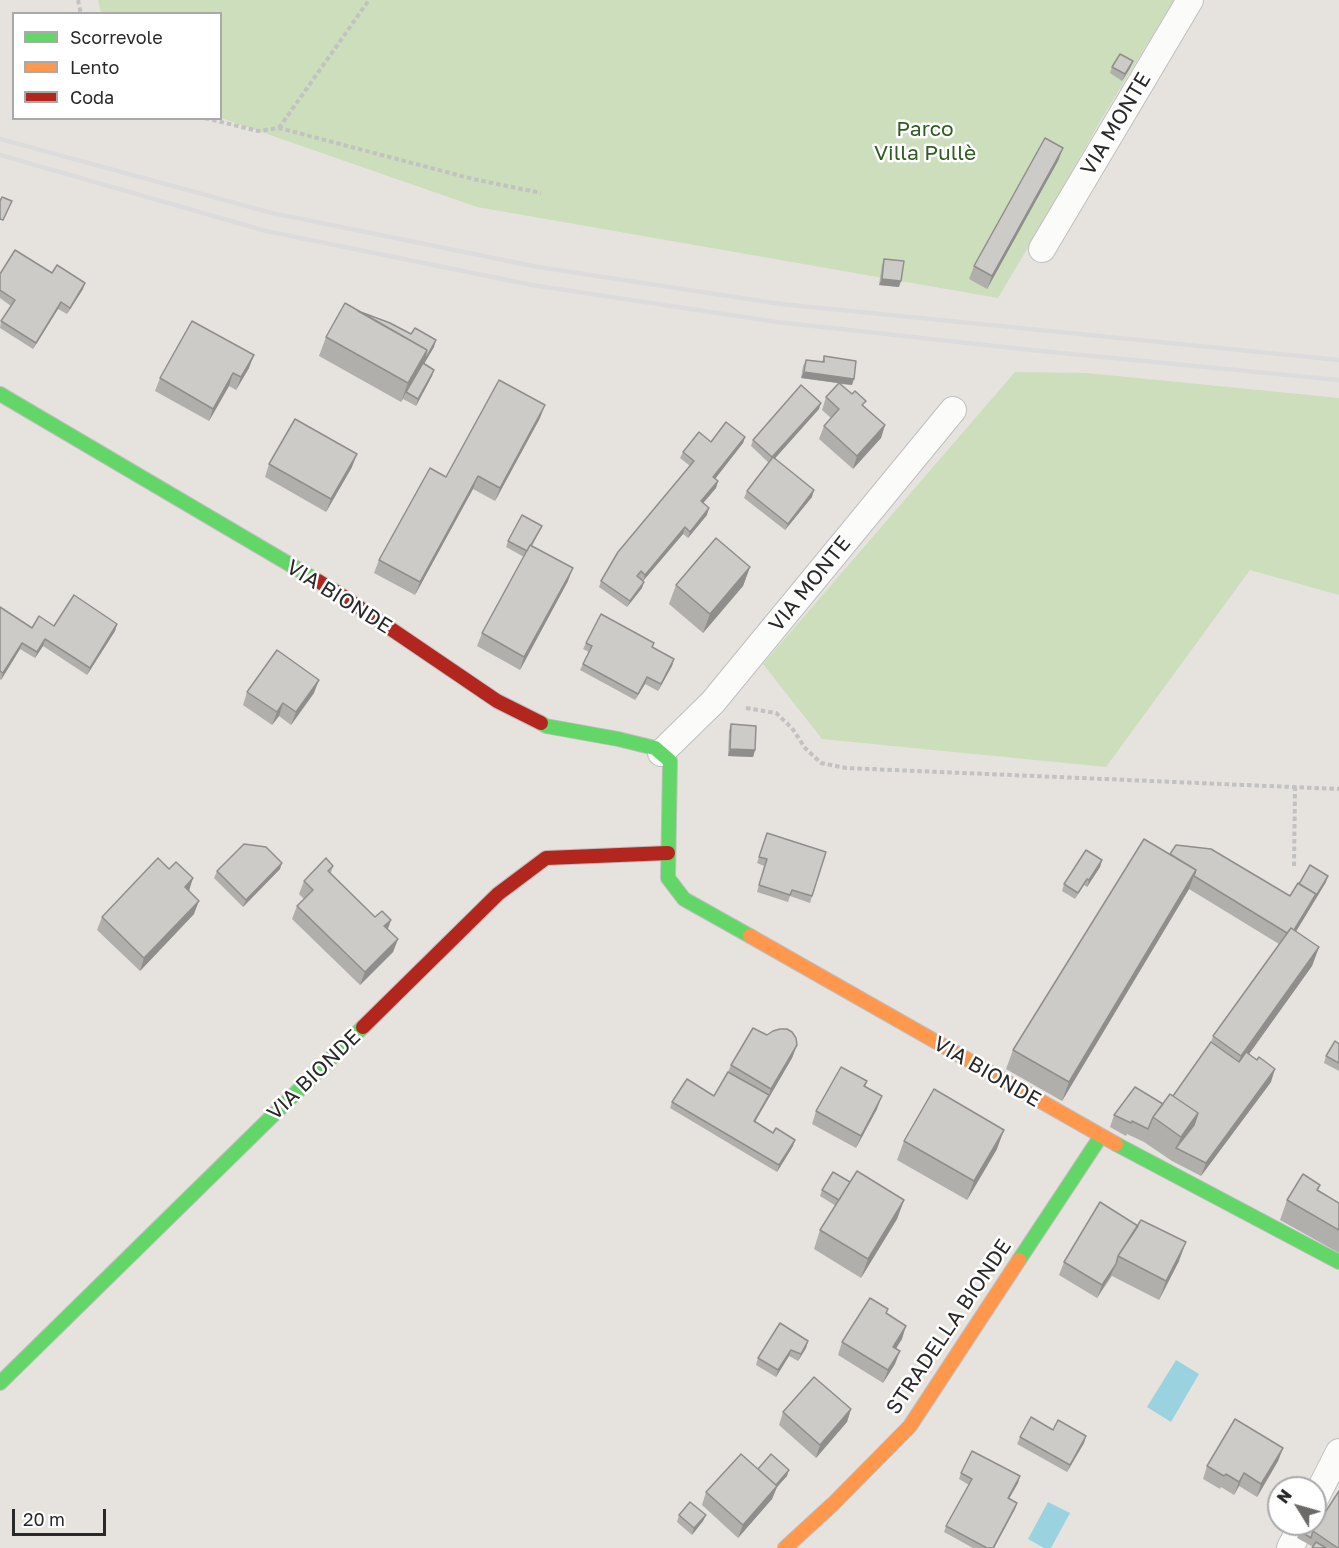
<!DOCTYPE html>
<html>
<head>
<meta charset="utf-8">
<style>
  body { margin:0 }
  #map { position:relative; width:1339px; height:1548px; overflow:hidden; background:#e6e3df; font-family:"Golos Text",sans-serif }
  canvas { display:block }
  .legend { position:absolute; left:12px; top:12px; width:210px; height:108px; box-sizing:border-box; background:#fff; border:2px solid #a9a9a9; margin:0; padding:8px 10px; list-style:none; font-size:18px; color:#292929 }
  .legend li { display:flex; align-items:center; gap:12px; height:30px }
  .legend b { width:30px; border:2px solid #a9a9a9 }
  .north { position:absolute; left:1267px; top:1476px; width:60px; height:60px; box-sizing:border-box; background:#fff; border:2px solid #a9a9a9; border-radius:50%; rotate:307deg; font-size:16px; font-weight:700; line-height:24px; text-align:center; color:#292929 }
  .north::after { content:''; display:block; margin:auto; width:21px; height:27px; background:#6b6a69; clip-path:polygon(50% 0,100% 100%,50% 72%,0 100%) }
  .scale { position:absolute; left:12px; top:1509px; width:94px; height:27px; box-sizing:border-box; border:3px solid #292929; border-top:0; padding-left:8px; font-size:18px; line-height:21px; white-space:nowrap; color:#292929; -webkit-text-stroke:4px #fff; paint-order:stroke }
</style>
</head>
<body>
<div id="map">
<canvas width="1339" height="1548"></canvas>
<ul class="legend">
<li><b style="height:8px;background:#63d668"></b>Scorrevole</li>
<li><b style="height:8px;background:#ff974d"></b>Lento</li>
<li><b style="height:8px;background:#b3261e"></b>Coda</li>
</ul>
<div class="north">N</div>
<div class="scale">20 m</div>
</div>
<script>
const c = document.querySelector('canvas').getContext('2d');
c.lineJoin = 'round';
function fillPath(path, color) { c.fillStyle = color; c.fill(path, 'evenodd'); }
const shape = rows => new Path2D(rows.map(r => 'M' + r).join(''));
function trace(path, color, width, dash) { c.strokeStyle = color; c.lineWidth = width; c.lineCap = dash ? 'butt' : 'round'; c.setLineDash(dash || []); c.stroke(path); }
function write(font, color, halo, rows, align = 'center') {
  c.font = font + ' "Golos Text",sans-serif'; c.lineWidth = 5; c.setLineDash([]); c.textBaseline = 'middle'; c.strokeStyle = halo; c.fillStyle = color; for (const [text, x, y, turn = 0] of rows) {
    c.save(); c.translate(x, y); c.rotate((+turn || 0) * Math.PI / 180); c.textAlign = isNaN(turn) ? turn : align; if (halo) c.strokeText(text, 0, 0); c.fillText(text, 0, 0); c.restore();
  }
}
fillPath(shape([
  [98,0,1174,0,1102,118,1042,224,998,298,477,207,221,118,220,14,101,13],
  [1015,372,1087,373,1339,398,1339,595,1250,570,1106,767,822,739,763,664]
]), '#ccdebc');
fillPath(shape([
  [1176,1360,1199,1374,1171,1422,1147,1407],
  [1048,1502,1070,1513,1051,1548,1044,1548,1028,1539]
]), '#9bd2df');
const street = shape([
  [1042,249,1190,0],
  [661,753,713,702,953,410],
  [1315,1499,1339,1452],
  [1290,1548,1302,1524]
]);
const fast = shape([
  [0,394,318,581],
  [541,723,546,726,618,739,655,748,670,761,668,878,684,899,750,936],
  [1116,1144,1339,1262],
  [1019,1260,1101,1136],
  [0,1383,363,1027]
]);
const slow = shape([
  [750,936,1116,1144],
  [785,1548,833,1504,910,1426,1019,1260]
]);
const jam = shape([
  [318,581,338,593,497,701,541,723],
  [363,1027,498,894,546,858,668,853]
]);
trace(street, '#c0bfc0', 28);
trace(fast, '#c0bfc0', 16);
trace(slow, '#c0bfc0', 16);
trace(jam, '#c0bfc0', 16);
trace(shape([
  [78,0,81,14],
  [205,118,258,131,279,128,473,179,541,193],
  [279,128,369,0],
  [746,708,776,713,792,728,805,748,821,763,846,768,1339,789],
  [1294,866,1295,787]
]), '#c3c2c2', 4, [4.5, 3]);
trace(street, '#fbfbfa', 26);
trace(fast, '#63d668', 14);
trace(slow, '#ff974d', 14);
trace(jam, '#b3261e', 14);
trace(shape([
  [0,139,272,213,538,267,781,304,1339,360],
  [0,155,266,231,532,285,777,322,1031,350,1339,380]
]), '#dddcdd', 4.5);
fillPath(shape([
  [1133,61,1130,68,1122,81,1110,73,1112,67],
  [1063,148,1058,161,987,289,969,279,974,266],
  [884,259,899,287,879,285,882,265],
  [52,273,83,289,67,314,58,309,33,349,0,328,1,321,11,306,0,298,0,274],
  [358,311,434,347,424,363,434,370,432,376,416,406,403,399,401,402,319,356,326,337],
  [824,356,852,385,840,384,885,425,881,438,853,469,819,439,824,426,831,418,822,410,826,397,839,383,801,378,803,366,806,360,822,362],
  [249,368,236,390,229,386,209,421,155,391,160,378],
  [819,409,775,458,812,497,785,530,744,498,747,491,769,463,751,446,753,440],
  [540,418,495,501,473,489,415,595,374,573,379,560,446,477],
  [745,437,743,443,715,479,718,481,716,488,703,503,707,515,688,538,683,534,643,581,642,588,627,607,599,587,601,581,690,466,680,458,683,452,711,442],
  [269,464,352,467,326,512,265,477],
  [542,526,532,546,568,581,520,670,477,646,482,633,524,557,506,547,508,541],
  [750,567,743,586,703,633,669,604,676,585],
  [0,607,32,628,54,626,117,624,115,631,87,675,43,646,35,658,20,649,1,680,0,679],
  [586,643,652,647,674,659,672,666,658,691,645,684,635,700,580,670,589,652,583,649],
  [247,692,314,693,291,725,279,716,272,725,243,705],
  [731,724,755,750,753,757,728,756,729,731],
  [767,833,826,852,810,903,790,896,788,902,757,892,764,866,757,863],
  [1170,854,1290,896,1299,884,1326,882,1296,931,1319,947,1312,966,1249,1054,1271,1082,1201,1176,1172,1161,1144,1142,1127,1134,1126,1136,1110,1127,1114,1115,1163,1104,1173,1096,1211,1042,1213,1036,1279,944,1189,889,1062,1101,1006,1069,1013,1050],
  [1102,860,1100,867,1087,887,1084,885,1075,899,1062,891,1064,884],
  [333,866,331,873,375,917,391,920,388,929,398,939,393,952,360,985,292,919,297,906,304,899,299,894,304,881],
  [280,869,243,907,214,878,217,871],
  [189,891,194,914,140,971,97,930,102,917],
  [767,1035,797,1045,792,1058,755,1121,793,1146,777,1172,670,1108,672,1102,714,1096,728,1072,731,1065],
  [1339,1044,1339,1071,1324,1063,1326,1056],
  [867,1081,865,1087,877,1109,856,1148,812,1124,816,1111],
  [904,1141,997,1149,967,1200,897,1160],
  [1320,1185,1318,1190,1339,1203,1339,1253,1280,1220,1287,1200],
  [822,1190,904,1200,897,1219,861,1278,814,1249,820,1230,836,1206,820,1196],
  [1100,1202,1179,1261,1159,1300,1112,1276,1097,1298,1059,1275,1064,1262],
  [887,1313,902,1339,896,1348,895,1364,883,1383,838,1355,842,1342],
  [808,1341,806,1348,798,1361,789,1356,776,1377,756,1365,758,1358],
  [851,1409,847,1422,816,1458,779,1425,783,1412],
  [1053,1430,1086,1436,1084,1443,1067,1472,1017,1444,1020,1437],
  [1283,1448,1278,1461,1257,1497,1239,1486,1234,1495,1221,1487,1220,1489,1203,1479,1207,1466],
  [758,1469,787,1476,777,1487,772,1499,738,1538,702,1505,706,1492],
  [961,1473,1020,1476,1018,1483,1009,1498,1017,1503,1015,1509,994,1548,973,1548,944,1532,946,1526,969,1485,959,1479],
  [679,1515,706,1515,703,1521,692,1535,677,1522],
  [1322,1517,1339,1548,1312,1548,1313,1547,1308,1544,1297,1538,1300,1531]
]), '#b0afac');
fillPath(shape([
  [1133,61,1130,68,1122,81,1125,74],
  [1063,148,1058,161,987,289,992,276],
  [882,279,901,281,899,287,879,285],
  [85,283,83,289,67,314,70,308],
  [61,302,58,309,33,349,36,343],
  [436,340,434,347,407,393,406,392,401,402,408,383,427,350],
  [254,355,249,368,236,390,241,377],
  [434,370,432,376,416,406,418,399],
  [804,372,854,379,852,385,801,378],
  [233,373,229,386,209,421,213,409],
  [821,403,819,409,770,464,772,457],
  [545,405,540,418,495,501,500,488],
  [885,425,881,438,853,469,857,456],
  [745,437,743,443,711,484,713,477],
  [357,454,352,467,326,512,331,499],
  [478,476,473,489,415,595,420,582],
  [718,481,716,488,699,508,701,501],
  [814,490,812,497,785,530,788,524],
  [709,508,707,515,688,538,690,532],
  [685,527,683,534,643,581,645,575],
  [750,567,743,586,703,633,710,614],
  [573,568,568,581,520,670,524,657],
  [644,582,642,588,627,607,630,601],
  [117,624,115,631,87,675,90,668],
  [45,639,43,646,35,658,37,652],
  [22,643,20,649,1,680,3,673],
  [674,659,672,666,658,691,661,684],
  [647,677,645,684,635,700,638,694],
  [319,680,314,693,291,725,296,712],
  [283,703,279,716,272,725,277,712],
  [730,749,755,750,753,757,728,756],
  [1102,860,1100,867,1087,887,1089,880],
  [282,863,280,869,243,907,246,900],
  [1196,870,1189,889,1062,1101,1069,1082],
  [1328,876,1326,882,1286,948,1291,935],
  [193,878,189,891,185,887],
  [199,901,194,914,140,971,144,958],
  [391,920,386,933,384,926],
  [398,939,393,952,360,985,365,972],
  [1319,947,1312,966,1234,1075,1241,1056],
  [797,1045,792,1058,752,1127,754,1121,769,1095,771,1089],
  [1275,1069,1271,1082,1201,1176,1206,1163],
  [882,1096,877,1109,856,1148,861,1136],
  [1198,1113,1189,1138,1176,1148,1181,1137],
  [1004,1130,997,1149,967,1200,974,1181],
  [795,1140,793,1146,777,1172,779,1165],
  [904,1200,897,1219,861,1278,868,1259],
  [1186,1242,1179,1261,1159,1300,1166,1281],
  [1116,1264,1111,1275,1097,1298,1102,1285],
  [906,1326,902,1339,889,1360,893,1347],
  [808,1341,806,1348,798,1361,801,1354],
  [791,1350,789,1356,776,1377,778,1370],
  [900,1351,895,1364,883,1383,888,1370],
  [851,1409,847,1422,816,1458,820,1445],
  [1086,1436,1084,1443,1067,1472,1070,1465],
  [1283,1448,1278,1461,1257,1497,1261,1484],
  [789,1470,787,1476,777,1487,772,1499,738,1538,743,1525],
  [1244,1473,1239,1486,1234,1495,1239,1482],
  [1020,1476,1018,1483,1006,1504,1008,1498],
  [1017,1503,1015,1509,994,1548,993,1548],
  [706,1515,703,1521,692,1535,694,1528]
]), '#908e8c');
const building = shape([
  [1120,54,1133,61,1125,74,1112,67,1120,54],
  [1045,138,1063,148,992,276,974,266,1045,138],
  [2,197,12,201,3,220,0,219,0,201,2,197],
  [15,250,52,273,57,265,85,283,70,308,61,302,36,343,1,321,15,300,0,290,0,274,15,250],
  [884,259,904,261,901,281,882,279,884,259],
  [345,303,427,350,408,383,326,337,345,303],
  [358,311,390,323,411,334,415,328,436,340,423,363,427,350,358,311],
  [192,321,254,355,241,377,233,373,213,409,160,378,192,321],
  [824,356,856,361,854,379,804,372,806,360,824,362,824,356],
  [423,363,434,370,418,399,406,392,423,363],
  [499,380,545,405,500,488,478,476,420,582,379,560,430,468,446,477,499,380],
  [839,383,852,394,855,391,866,401,862,405,885,425,857,456,824,426,839,409,826,397,839,383],
  [801,385,821,403,772,457,753,440,801,385],
  [295,419,357,454,331,499,269,464,295,419],
  [726,422,745,437,713,477,718,481,701,501,709,508,690,532,685,527,645,575,641,571,637,576,644,582,630,601,601,581,618,552,694,461,683,452,699,432,711,442,726,422],
  [773,457,814,490,788,524,747,491,773,457],
  [522,515,542,526,531,545,530,545,527,551,508,541,522,515],
  [716,538,750,567,710,614,676,585,716,538],
  [530,545,573,568,524,657,482,633,530,545],
  [74,595,117,624,90,668,45,639,37,652,22,643,3,673,0,671,0,607,32,628,39,616,54,626,74,595],
  [601,614,654,643,652,647,674,659,661,684,647,677,638,694,583,664,592,646,586,643,601,614],
  [277,650,319,680,296,712,283,703,277,712,247,692,277,650],
  [731,724,756,726,755,750,730,749,731,724],
  [767,833,826,852,812,896,792,890,790,895,759,885,767,859,759,857,767,833],
  [1144,839,1196,870,1069,1082,1013,1050,1144,839],
  [244,844,266,847,282,863,246,900,217,871,244,844],
  [1176,845,1211,849,1290,896,1298,883,1316,894,1294,930,1291,928,1287,933,1194,876,1196,870,1170,854,1176,845],
  [1086,850,1102,860,1089,880,1087,879,1078,893,1064,884,1086,850],
  [158,858,169,869,176,862,193,878,185,887,199,901,144,958,102,917,158,858],
  [326,858,333,866,328,871,375,917,382,911,391,920,384,926,398,939,365,972,297,906,313,890,304,881,326,858],
  [1310,865,1328,876,1313,901,1316,894,1299,884,1310,865],
  [1291,928,1319,947,1241,1056,1213,1036,1291,928],
  [753,1028,767,1035,773,1031,780,1029,787,1029,792,1032,796,1038,797,1045,771,1089,731,1065,753,1028],
  [1335,1041,1339,1044,1339,1063,1326,1056,1335,1041],
  [1211,1042,1239,1062,1246,1052,1257,1060,1259,1057,1275,1069,1206,1163,1176,1148,1194,1125,1198,1113,1173,1096,1211,1042],
  [841,1067,867,1081,864,1086,882,1096,861,1136,816,1111,841,1067],
  [728,1072,769,1095,754,1121,773,1133,776,1128,795,1140,779,1165,672,1102,687,1079,714,1096,728,1072],
  [1135,1087,1163,1104,1153,1117,1148,1129,1132,1121,1131,1123,1114,1115,1135,1087],
  [934,1089,1004,1130,974,1181,904,1141,934,1089],
  [1170,1094,1198,1113,1181,1137,1153,1117,1170,1094],
  [857,1171,904,1200,868,1259,820,1230,857,1171],
  [833,1172,850,1182,839,1200,822,1190,833,1172],
  [1303,1174,1320,1185,1317,1190,1339,1203,1339,1230,1287,1200,1303,1174],
  [1100,1202,1138,1226,1118,1256,1116,1264,1102,1285,1064,1262,1100,1202],
  [1141,1220,1186,1242,1166,1281,1118,1256,1141,1220],
  [870,1298,888,1309,886,1313,906,1326,893,1347,900,1351,888,1370,842,1342,870,1298],
  [780,1323,808,1341,801,1354,791,1350,778,1370,758,1358,780,1323],
  [814,1377,851,1409,820,1445,783,1412,814,1377],
  [1031,1417,1053,1430,1058,1420,1086,1436,1070,1465,1020,1437,1031,1417],
  [1235,1419,1283,1448,1261,1484,1244,1473,1239,1482,1226,1474,1224,1476,1207,1466,1235,1419],
  [972,1451,1020,1476,1008,1498,1017,1503,993,1548,987,1548,946,1526,972,1479,961,1473,972,1451],
  [741,1454,777,1486,743,1525,706,1492,741,1454],
  [771,1454,789,1470,776,1485,758,1469,771,1454],
  [1339,1491,1339,1548,1338,1548,1313,1531,1339,1491],
  [690,1502,706,1515,694,1528,679,1515,690,1502],
  [1315,1513,1322,1517,1313,1531,1311,1538,1300,1531,1304,1524,1315,1524,1315,1513],
  [1316,1542,1326,1548,1312,1548,1316,1542]
]);
fillPath(building, '#cdcbc8');
trace(building, '#908e8c', 1.5);
write('21px', '#292929', '#fff', [
  ["VIA MONTE",1116,124,-59],
  ["VIA MONTE",810,584,-51],
  ["VIA BIONDE",339,597,32],
  ["VIA BIONDE",987,1072,30],
  ["VIA BIONDE",314,1075,-44],
  ["STRADELLA BIONDE",949,1327,-56]
]);
write('21px', '#315c22', '#fff', [
  ["Parco",925,129],
  ["Villa Pullè",925,153]
]);
</script>
</body>
</html>
